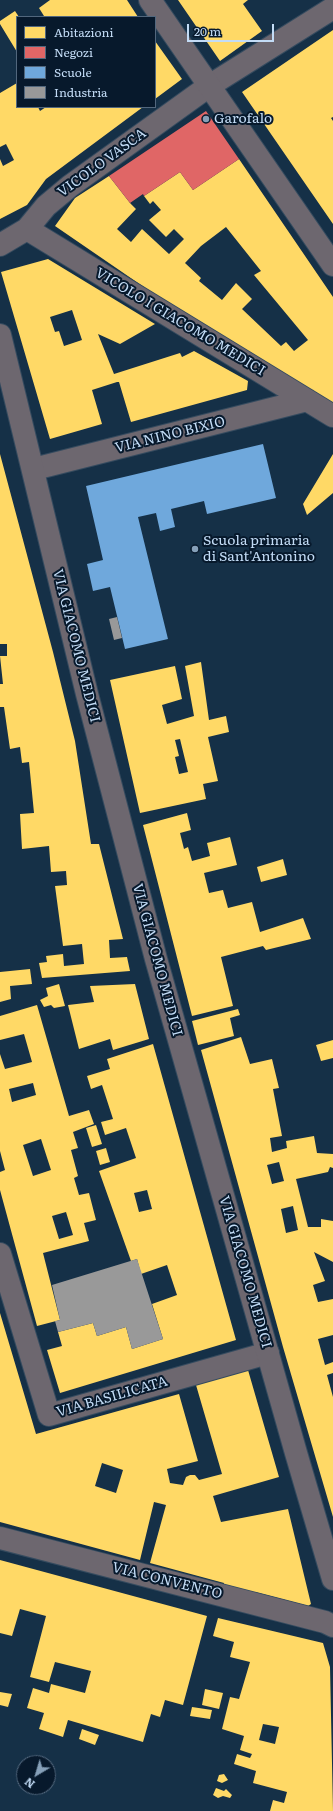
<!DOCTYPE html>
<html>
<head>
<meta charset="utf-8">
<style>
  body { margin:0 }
  #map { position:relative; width:333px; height:1811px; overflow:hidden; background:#153047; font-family:Literata,serif }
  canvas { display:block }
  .legend { position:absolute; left:16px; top:16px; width:140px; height:92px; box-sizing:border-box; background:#07192c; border:1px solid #52677d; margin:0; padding:5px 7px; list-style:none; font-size:12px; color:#c3dcf6 }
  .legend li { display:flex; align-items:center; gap:8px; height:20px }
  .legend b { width:20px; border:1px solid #52677d }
  .north { position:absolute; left:16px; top:1755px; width:40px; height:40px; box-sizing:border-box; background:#07192c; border:1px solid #52677d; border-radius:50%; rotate:218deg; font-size:11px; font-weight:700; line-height:16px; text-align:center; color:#c3dcf6 }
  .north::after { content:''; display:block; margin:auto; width:14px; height:18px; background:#86a0b9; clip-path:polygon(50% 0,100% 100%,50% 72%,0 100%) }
  .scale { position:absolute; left:187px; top:24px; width:87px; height:18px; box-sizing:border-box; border:2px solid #c3dcf6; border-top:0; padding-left:5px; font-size:12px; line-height:14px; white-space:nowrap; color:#c3dcf6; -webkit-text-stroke:3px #07192c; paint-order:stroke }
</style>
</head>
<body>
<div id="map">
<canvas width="333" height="1811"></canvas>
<ul class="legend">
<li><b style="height:11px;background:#ffd966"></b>Abitazioni</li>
<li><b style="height:11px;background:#e06666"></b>Negozi</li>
<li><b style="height:11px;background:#6fa8dc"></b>Scuole</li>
<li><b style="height:11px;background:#999"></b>Industria</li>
</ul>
<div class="north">N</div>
<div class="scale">20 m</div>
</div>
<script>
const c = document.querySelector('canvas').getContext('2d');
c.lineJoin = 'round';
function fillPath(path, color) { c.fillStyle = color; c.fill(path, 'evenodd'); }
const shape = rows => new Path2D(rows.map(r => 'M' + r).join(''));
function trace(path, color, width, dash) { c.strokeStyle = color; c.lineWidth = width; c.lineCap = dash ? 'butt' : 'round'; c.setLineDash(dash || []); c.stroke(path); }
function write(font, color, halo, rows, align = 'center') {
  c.font = font + ' Literata,serif'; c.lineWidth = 4; c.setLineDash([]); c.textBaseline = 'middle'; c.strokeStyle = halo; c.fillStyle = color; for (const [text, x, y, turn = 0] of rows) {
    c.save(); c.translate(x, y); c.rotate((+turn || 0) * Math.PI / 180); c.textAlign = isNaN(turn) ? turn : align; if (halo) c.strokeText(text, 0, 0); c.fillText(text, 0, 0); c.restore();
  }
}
fillPath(shape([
  [50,0,127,0,138,17,42,17,44,16,39,8],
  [178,0,248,0,243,4,262,31,220,61],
  [15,11,19,17,17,17,17,52,0,24,0,21],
  [333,30,333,117,331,118,333,121,333,224,242,92],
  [155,41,182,79,155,99],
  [17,83,17,107,38,107,40,111,46,107,143,107,46,179,27,205,0,219,0,159,3,166,14,160,6,144,0,147,0,93],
  [184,146,192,156,159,180,151,170],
  [239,159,333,297,333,405,157,296,55,226,75,198,109,176,130,203,136,209,117,229,131,242,142,229,169,254,184,239,174,229,166,237,149,220,161,210,153,201,150,204,144,196,180,172,193,190],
  [226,227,261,271,254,275,308,340,294,351,286,342,281,346,242,309,252,299,236,283,222,300,199,281,201,278,185,263,201,246],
  [48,259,155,324,120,344,98,334,114,374,180,353,182,357,194,351,248,381,247,390,131,422,119,382,117,382,92,390,102,424,50,439,1,272],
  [72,310,82,340,64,346,59,331,55,332,50,317],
  [0,454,53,652,75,741,91,844,99,844,123,939,109,940,110,958,127,957,130,971,42,978,39,963,47,962,46,956,63,954,64,966,84,964,82,944,63,946,55,886,67,885,66,871,51,872,49,846,22,849,20,814,34,813,29,762,22,763,20,747,10,749,4,707,0,707,0,684,3,684,0,656,7,656,7,644,0,644],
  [333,454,333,493,307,515,303,504],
  [201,662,209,720,226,716,229,732,208,737,218,781,203,784,206,799,140,813,110,680,175,666,182,699,162,705,167,724,194,716,185,666],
  [180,739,188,772,179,774,175,757,179,756,175,740],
  [187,813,191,830,180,833,184,849,188,847,192,861,210,856,207,843,230,837,237,865,204,873,209,893,223,890,228,908,252,902,260,932,303,918,311,939,266,950,263,946,221,957,233,1006,192,1016,143,825],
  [283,859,287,875,261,882,257,867],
  [30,969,32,984,10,986,11,999,0,1002,0,972],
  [59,984,65,1006,54,1008,51,1005,44,1007,40,1000,48,996,46,988],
  [135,984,149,1039,113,1050,110,1039,79,1049,68,1005,94,1002,90,986],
  [37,1005,69,1116,89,1110,94,1124,73,1132,78,1148,71,1150,78,1176,74,1178,79,1195,89,1193,96,1220,84,1223,89,1241,43,1253,60,1320,37,1326,0,1190,0,1172,5,1170,0,1151,0,1054,5,1069,32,1062,24,1034,0,1040,0,1016],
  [33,1083,36,1095,12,1102,9,1089],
  [41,1139,51,1170,33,1176,23,1145],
  [66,1212,73,1235,59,1239,52,1216],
  [238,1009,240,1015,230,1018,234,1036,198,1045,192,1021],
  [241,1037,250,1064,272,1059,279,1088,273,1089,282,1136,270,1138,272,1152,287,1148,286,1141,314,1136,317,1153,333,1154,333,1168,330,1167,328,1172,296,1179,308,1227,321,1227,321,1219,333,1221,333,1262,314,1252,325,1281,313,1285,318,1302,333,1299,333,1335,318,1339,325,1365,333,1362,333,1373,327,1375,333,1397,333,1517,283,1347,201,1050],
  [279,1162,284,1181,272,1184,267,1165],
  [293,1206,298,1230,286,1233,281,1209],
  [333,1040,333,1058,321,1061,316,1045],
  [153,1044,236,1340,60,1393,47,1350,62,1346,58,1332,93,1323,97,1336,126,1327,132,1349,163,1339,152,1304,177,1295,167,1265,141,1274,137,1259,131,1261,99,1171,136,1158,126,1128,105,1135,101,1122,113,1119,102,1085,91,1089,87,1076,110,1069,107,1059],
  [147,1190,152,1209,139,1212,134,1193],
  [96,1125,102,1144,92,1147,86,1128],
  [106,1148,110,1162,100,1165,96,1151],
  [0,1313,36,1434,179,1394,198,1461,167,1469,170,1483,183,1485,186,1477,190,1475,195,1475,199,1480,222,1474,196,1385,248,1370,279,1477,213,1496,221,1522,288,1509,311,1604,308,1606,255,1592,257,1601,222,1592,224,1583,150,1563,166,1505,154,1502,140,1560,0,1522],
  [102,1463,123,1470,116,1493,95,1486],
  [0,1560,207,1616,183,1705,165,1700,160,1717,151,1714,143,1742,68,1720,63,1737,39,1729,44,1713,27,1708,33,1688,49,1693,51,1684,85,1693,91,1671,55,1662,49,1682,30,1677,46,1616,20,1609,12,1636,0,1633],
  [218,1618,323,1643,330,1667,333,1811,270,1811,273,1800,284,1803,287,1792,253,1783,256,1771,234,1764,237,1754,250,1758,252,1754,240,1750,244,1736,222,1729,230,1697,239,1699,250,1662,230,1657,234,1642,213,1636],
  [263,1724,279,1727,275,1744,259,1740],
  [205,1689,223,1693,219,1709,202,1705],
  [0,1692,12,1694,8,1707,0,1705],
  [192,1707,212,1710,210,1719,190,1716],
  [82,1729,99,1735,95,1745,79,1739],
  [224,1774,228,1780,222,1783,217,1781,219,1775],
  [216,1788,224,1791,226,1789,232,1795,230,1798,223,1796,218,1798,213,1795]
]), '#ffd966');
fillPath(shape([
  [206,111,239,159,193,190,180,172,144,196,143,194,130,203,109,176]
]), '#e06666');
fillPath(shape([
  [263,444,276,498,207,514,204,501,171,509,175,527,160,531,156,513,138,517,168,639,125,649,110,587,93,591,87,564,103,560,86,486]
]), '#6fa8dc');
fillPath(shape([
  [117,617,122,638,114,640,109,619],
  [137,1259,163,1339,132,1349,126,1327,97,1336,93,1323,58,1332,55,1321,60,1320,52,1285]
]), '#999');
const minor = shape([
  [27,229,333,416],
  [0,245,27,229,46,206,70,186,209,86,333,8],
  [34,469,307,400],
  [0,1254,49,1415,268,1353],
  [0,1538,325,1622,333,1626]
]);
const tertiary = shape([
  [150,0,333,265],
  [0,335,87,694,156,959,296,1453,333,1579]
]);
trace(minor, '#354b5f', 24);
trace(tertiary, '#354b5f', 24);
trace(minor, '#6d676f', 22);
trace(tertiary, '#6d676f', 22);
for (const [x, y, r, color] of [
  [206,119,4,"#86a0b9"],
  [195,549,4,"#86a0b9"]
]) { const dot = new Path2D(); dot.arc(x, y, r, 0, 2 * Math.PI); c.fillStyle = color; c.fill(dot); trace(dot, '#07192c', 1.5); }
write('14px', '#c3dcf6', '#07192c', [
  ["Garofalo",214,119],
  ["Scuola primaria",203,541],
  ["di Sant'Antonino",203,557]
], 'left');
write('14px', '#c3dcf6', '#07192c', [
  ["VICOLO VASCA",102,163,-36],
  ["VICOLO I GIACOMO MEDICI",180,322,31],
  ["VIA NINO BIXIO",170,435,-14],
  ["VIA GIACOMO MEDICI",76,646,76],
  ["VIA GIACOMO MEDICI",157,960,75],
  ["VIA GIACOMO MEDICI",245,1272,74],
  ["VIA BASILICATA",112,1397,-16],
  ["VIA CONVENTO",167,1581,14]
]);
</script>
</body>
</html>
